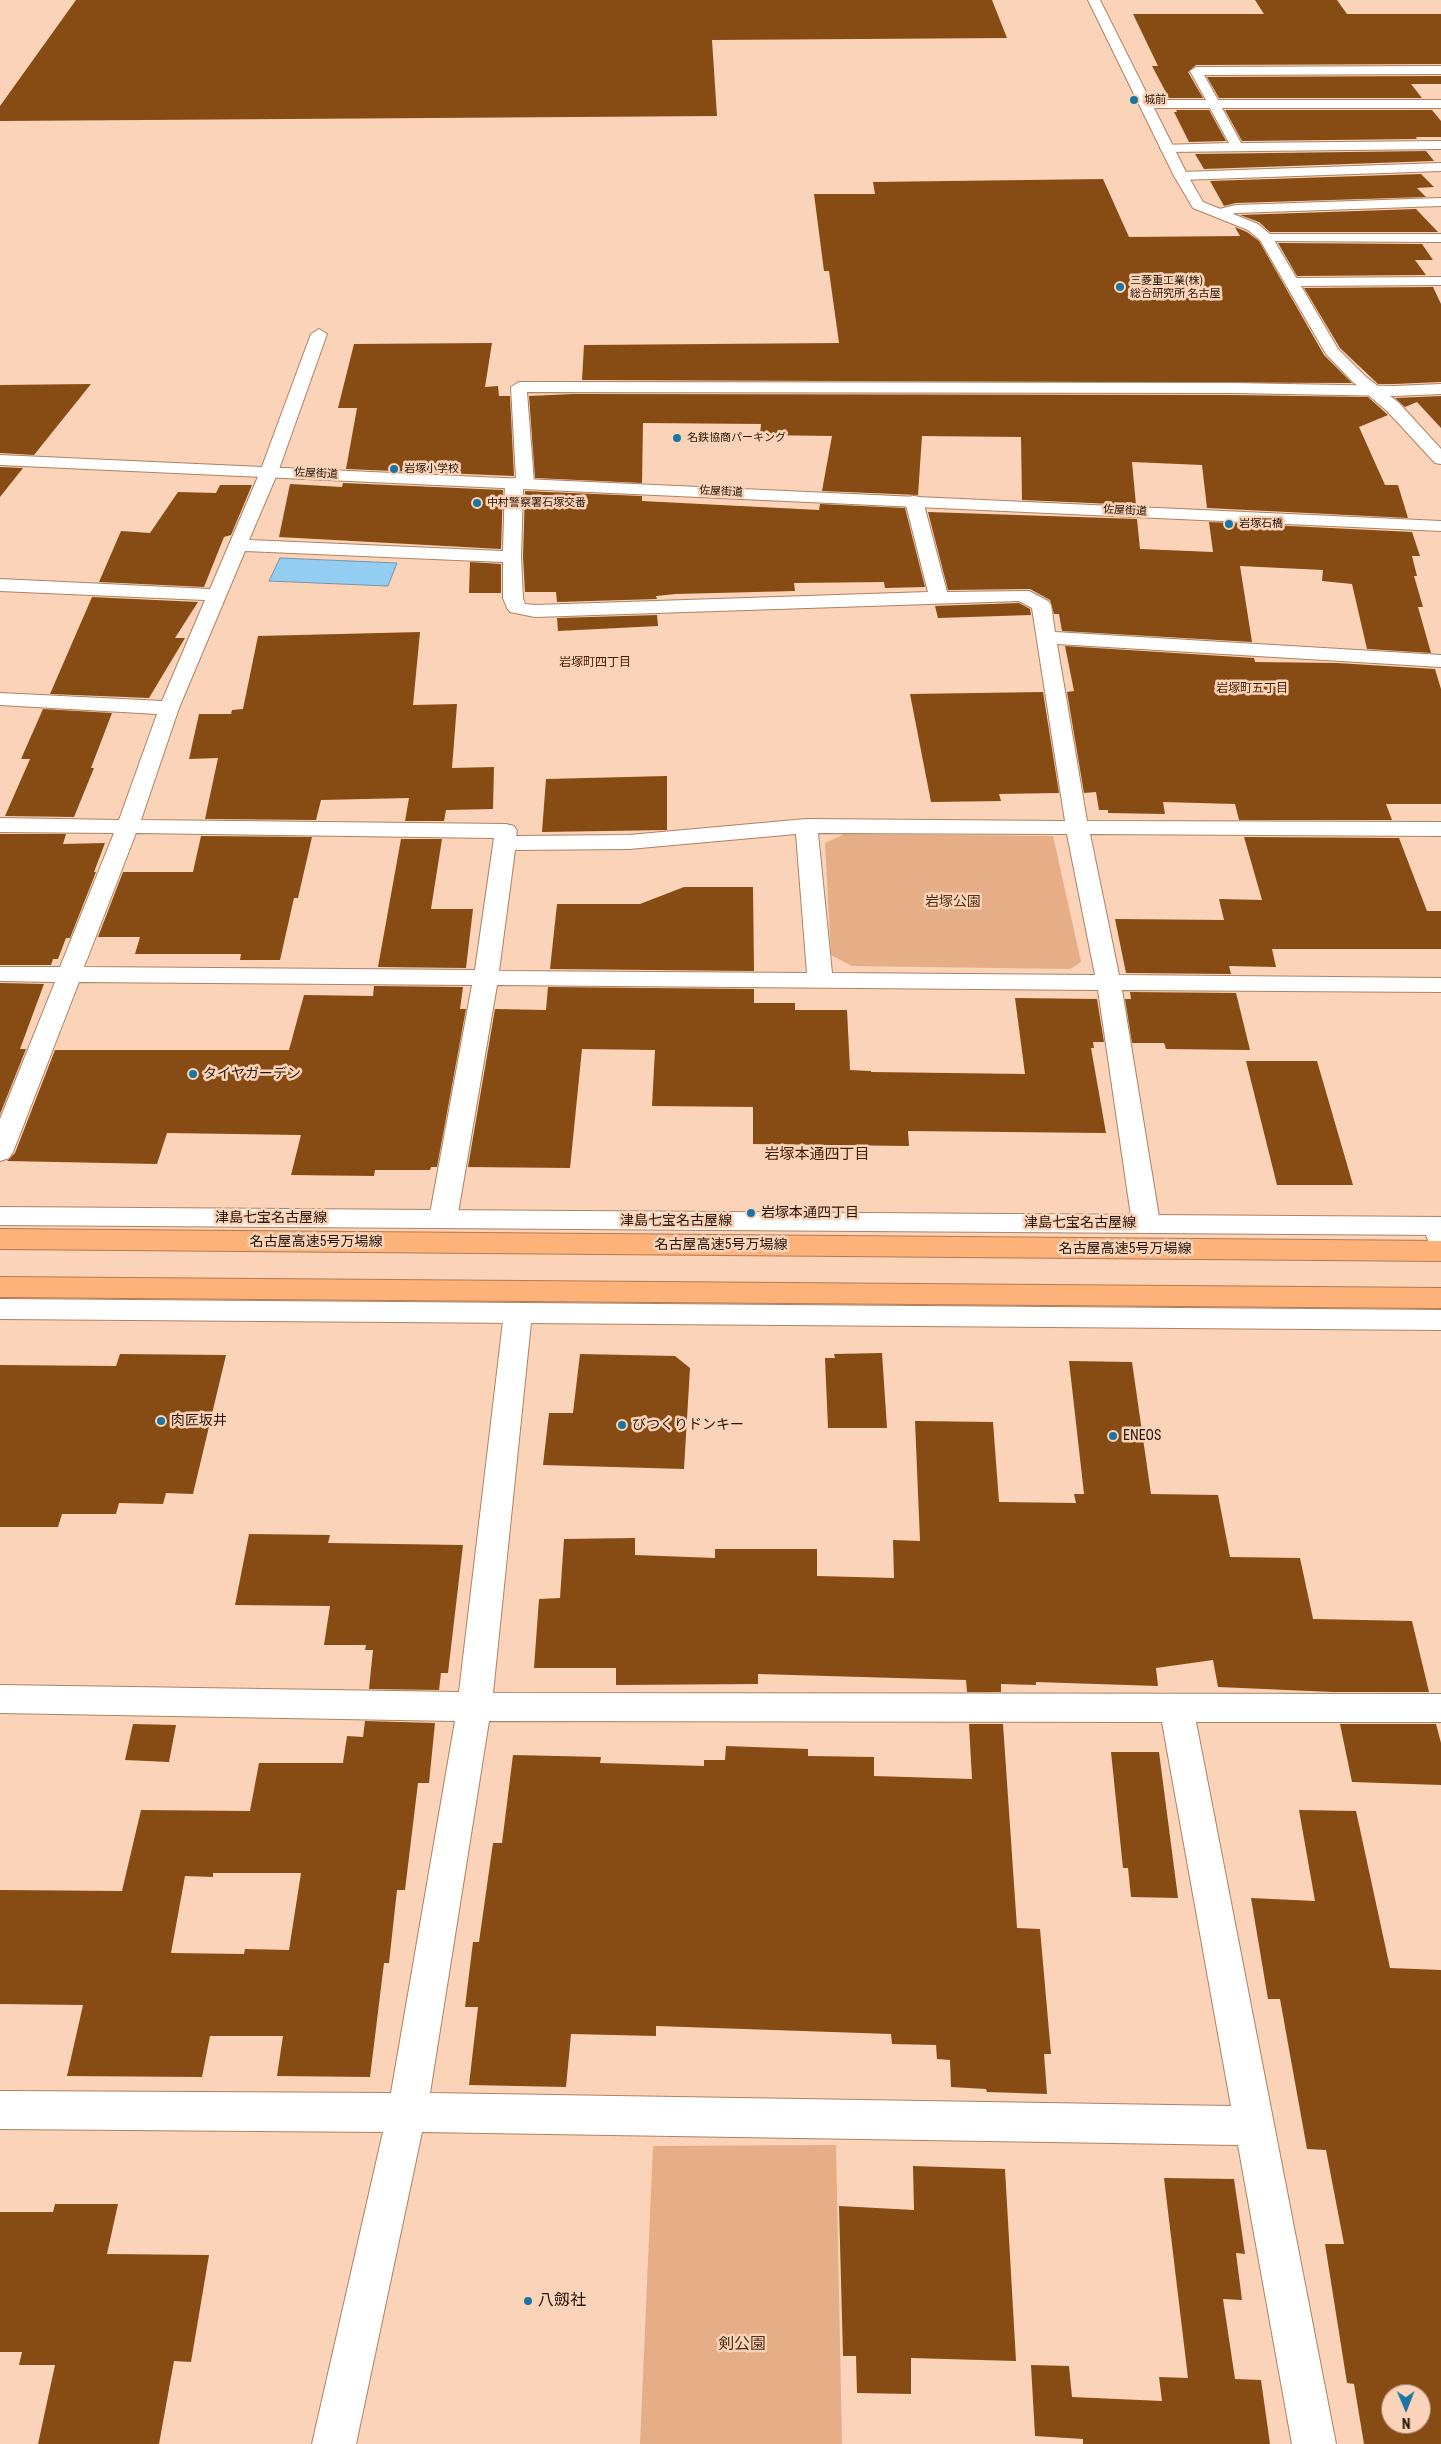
<!DOCTYPE html>
<html>
<head>
<meta charset="utf-8">
<style>
  body { margin:0 }
  #map { position:relative; width:1441px; height:2444px; overflow:hidden; background:#fad3b8; font-family:"Roboto Condensed",sans-serif }
  canvas { display:block }
  .north { position:absolute; left:1381px; top:2384px; width:50px; height:50px; box-sizing:border-box; background:#fad3b8; border:1px solid #a58772; border-radius:50%; rotate:179deg; font-size:14px; font-weight:700; line-height:20px; text-align:center; color:#261509 }
  .north::after { content:''; display:block; margin:auto; width:18px; height:22px; background:#1a75a3; clip-path:polygon(50% 0,100% 100%,50% 72%,0 100%) }
</style>
</head>
<body>
<div id="map">
<canvas width="1441" height="2444"></canvas>
<div class="north">N</div>
</div>
<script>
const c = document.querySelector('canvas').getContext('2d');
c.lineJoin = 'round';
function fillPath(path, color) { c.fillStyle = color; c.fill(path, 'evenodd'); }
const shape = rows => new Path2D(rows.map(r => 'M' + r).join(''));
function trace(path, color, width, dash) { c.strokeStyle = color; c.lineWidth = width; c.lineCap = dash ? 'butt' : 'round'; c.setLineDash(dash || []); c.stroke(path); }
function write(font, color, halo, rows, align = 'center') {
  c.font = font + ' "Roboto Condensed","Noto Sans JP",sans-serif'; c.lineWidth = 5; c.setLineDash([]); c.textBaseline = 'middle'; c.strokeStyle = halo; c.fillStyle = color; for (const [text, x, y, turn = 0] of rows) {
    c.save(); c.translate(x, y); c.rotate((+turn || 0) * Math.PI / 180); c.textAlign = isNaN(turn) ? turn : align; if (halo) c.strokeText(text, 0, 0); c.fillText(text, 0, 0); c.restore();
  }
}
fillPath(shape([
  [844,834,1053,836,1081,962,1070,969,852,966,831,955,825,843],
  [836,2145,842,2444,640,2444,653,2146]
]), '#e5ae86');
const water = shape([
  [280,558,397,563,388,586,269,581,280,558]
]);
fillPath(water, '#94cdf2');
trace(water, '#7396ac', 1);
fillPath(shape([
  [76,0,992,0,1007,38,712,40,717,116,0,121,0,106],
  [1255,0,1337,0,1347,14,1441,14,1441,64,1196,65,1188,72,1203,98,1169,98,1152,66,1158,66,1133,14,1264,14],
  [1441,76,1441,84,1411,84,1422,98,1219,98,1207,77],
  [1176,110,1209,110,1226,141,1189,142,1174,112,1177,112],
  [1225,110,1432,110,1441,121,1441,137,1416,137,1417,139,1242,141],
  [1426,151,1434,161,1204,169,1195,154],
  [1421,174,1434,187,1417,188,1426,197,1236,203,1224,206,1210,181],
  [1103,179,1129,237,1240,236,1235,227,1247,232,1259,241,1324,355,1352,383,582,380,584,345,839,343,829,271,824,271,814,194,875,194,873,182],
  [1416,209,1438,232,1270,232,1259,222,1240,215],
  [1278,243,1422,244,1433,260,1415,260,1426,275,1297,276],
  [1433,287,1441,304,1441,382,1394,384,1378,384,1340,348,1304,288],
  [492,343,485,387,498,386,499,396,510,396,514,476,346,469,357,408,338,408,354,344],
  [91,384,34,455,0,453,0,385],
  [573,394,1233,395,1368,397,1388,415,1359,427,1385,485,1398,485,1408,518,1207,508,1202,465,1132,462,1136,505,1022,500,1021,437,922,436,918,495,822,491,832,436,760,435,761,424,643,423,642,483,535,478,529,396],
  [1441,396,1441,428,1417,402,1405,407,1395,398],
  [0,467,23,468,0,497],
  [343,483,503,490,501,549,279,537,290,484,342,487],
  [220,485,252,485,231,535,224,537,204,587,99,582,121,531,150,533,178,492,216,493],
  [525,491,642,496,642,501,819,510,820,504,905,508,925,587,885,588,884,582,794,583,795,591,676,594,656,596,657,599,557,602,556,592,525,592,523,557],
  [928,512,1137,519,1140,549,1213,552,1209,522,1412,532,1420,556,1412,556,1417,576,1414,576,1423,607,1418,607,1431,653,1367,649,1352,584,1322,581,1323,570,1240,566,1252,642,1062,631,1059,614,1054,614,1050,600,1030,589,948,590],
  [470,562,501,564,501,593,469,593],
  [92,597,198,602,175,638,185,638,149,698,50,694],
  [1019,603,1030,609,1031,615,938,618,935,606],
  [657,615,658,626,558,631,557,618],
  [420,632,413,705,457,704,452,768,494,767,493,809,446,810,444,821,405,821,409,798,321,800,316,820,205,819,218,758,189,759,199,714,231,714,232,710,243,709,258,636],
  [1065,646,1254,658,1255,662,1337,663,1435,669,1441,689,1441,804,1386,804,1392,820,1239,820,1235,804,1163,802,1165,814,1108,813,1108,810,1099,810,1096,792,1084,793,1067,692,1074,691],
  [1043,692,1059,793,999,794,1001,801,931,802,910,694],
  [43,709,112,713,91,768,94,768,74,817,5,816,30,759,21,759],
  [667,776,667,830,542,832,546,779],
  [0,834,66,834,63,844,105,843,94,872,96,872,70,938,66,938,58,959,53,959,51,965,0,965],
  [201,836,312,837,298,898,294,898,280,960,240,960,241,954,135,954,140,937,98,937,123,872,193,872],
  [1244,837,1399,838,1427,911,1441,911,1441,949,1272,949,1276,967,1229,966,1231,974,1126,973,1115,919,1224,920,1219,899,1262,900],
  [401,839,442,839,431,909,473,909,466,968,378,967],
  [684,887,753,887,754,971,550,969,557,904,640,904],
  [0,983,44,984,20,1049,26,1049,0,1114],
  [374,986,463,987,460,1009,466,1009,437,1167,431,1167,430,1170,375,1170,374,1176,291,1175,301,1135,167,1133,157,1164,7,1161,15,1153,55,1050,289,1050,304,995,373,996],
  [548,987,754,989,754,1003,795,1003,795,1010,847,1010,850,1070,871,1071,871,1072,1025,1074,1015,998,1097,999,1104,1042,1093,1042,1094,1048,1091,1048,1106,1133,908,1131,909,1146,753,1144,753,1107,652,1106,655,1050,582,1049,570,1168,468,1167,495,1009,546,1010],
  [1130,992,1236,993,1250,1050,1166,1049,1164,1043,1132,1043,1125,999,1131,999],
  [1246,1061,1317,1061,1353,1185,1277,1185],
  [882,1353,887,1428,828,1428,825,1358,835,1358,834,1354],
  [120,1354,226,1355,193,1494,166,1493,163,1504,119,1503,116,1514,62,1514,58,1527,0,1527,0,1365,116,1366],
  [580,1354,675,1356,690,1368,684,1469,543,1465,549,1413,573,1413],
  [1069,1361,1132,1362,1151,1494,1218,1495,1230,1557,1300,1558,1313,1619,1412,1621,1429,1692,1333,1692,1218,1687,1213,1660,1156,1668,1158,1686,1036,1682,1036,1685,1001,1684,1001,1692,967,1692,966,1680,758,1674,758,1684,616,1685,616,1668,534,1668,539,1599,560,1598,564,1539,635,1538,635,1555,715,1558,715,1549,817,1549,817,1576,894,1578,893,1540,920,1541,915,1421,993,1422,999,1502,1076,1503,1074,1494,1084,1494],
  [249,1534,330,1535,328,1543,463,1545,448,1673,441,1673,439,1690,369,1689,373,1650,365,1650,366,1645,324,1645,330,1606,235,1605],
  [365,1721,435,1723,429,1783,418,1783,405,1890,397,1890,389,1963,384,1963,370,2077,277,2076,283,2036,210,2036,202,2077,67,2076,83,2005,0,2004,0,1890,122,1891,141,1810,250,1811,259,1763,343,1763,347,1736,363,1737],
  [213,1873,301,1873,289,1950,245,1949,244,1954,171,1953,185,1876,213,1877],
  [133,1724,176,1725,169,1762,125,1760],
  [969,1724,1003,1724,1017,1928,1040,1929,1051,2054,1044,2054,1047,2094,987,2092,986,2089,951,2087,950,2060,937,2059,936,2045,892,2044,891,2034,656,2026,656,2036,571,2034,566,2087,469,2085,478,2007,465,2007,473,1942,479,1942,493,1843,502,1843,513,1755,601,1757,600,1763,704,1766,704,1760,725,1760,726,1746,808,1749,808,1756,874,1757,874,1776,972,1779],
  [1340,1724,1436,1724,1441,1743,1441,1785,1352,1782],
  [1111,1752,1159,1752,1178,1898,1131,1897,1128,1868,1123,1868],
  [1299,1810,1356,1811,1390,1968,1441,1970,1441,2444,1364,2444,1354,2384,1347,2383,1325,2244,1344,2244,1326,2150,1307,2149,1280,1999,1268,1999,1251,1898,1315,1901],
  [1391,2394,1421,2394,1421,2424,1391,2424],
  [913,2166,1005,2169,1016,2361,911,2358,911,2394,857,2393,856,2356,843,2356,839,2206,914,2210],
  [1164,2178,1234,2179,1245,2254,1236,2253,1242,2300,1223,2299,1235,2379,1261,2380,1270,2444,1083,2444,1083,2439,1035,2436,1031,2365,1069,2366,1072,2397,1162,2401,1159,2377,1188,2378],
  [55,2204,118,2204,107,2254,209,2255,191,2362,174,2361,159,2444,38,2444,55,2365,19,2365,22,2352,0,2352,0,2212,53,2212]
]), '#874b14');
const minor = shape([
  [1441,66,1441,74,1204,75,1218,100,1441,100,1441,108,1222,108,1241,143,1441,141,1441,149,1167,152,1162,151,1160,148,1162,145,1229,143,1210,108,1146,108,1140,104,1146,100,1206,100,1190,71,1196,67,1441,66],
  [1441,163,1441,171,1181,180,1174,176,1181,172,1441,163],
  [1441,198,1441,206,1236,213,1220,217,1213,213,1215,210,1236,205,1441,198],
  [1266,234,1441,234,1441,242,1261,241,1259,238,1266,234],
  [1441,277,1441,285,1292,286,1285,282,1292,278,1441,277],
  [319,329,327,334,278,472,249,540,503,551,505,483,508,479,516,478,511,387,519,382,1233,383,1394,386,1441,384,1441,394,1394,396,1233,393,527,392,534,483,531,487,523,488,521,557,523,598,525,604,535,605,928,592,905,501,908,497,914,496,920,497,923,501,947,592,1029,591,1048,601,1051,605,1055,632,1441,655,1441,667,1057,644,1087,821,1441,822,1441,836,1090,834,1119,975,1441,978,1441,992,1122,990,1160,1223,1156,1230,1146,1232,1136,1230,1132,1223,1098,990,497,985,457,1219,453,1226,443,1228,433,1226,429,1219,472,985,79,982,13,1152,9,1158,0,1161,0,1119,55,982,0,981,0,967,60,967,114,833,0,832,0,818,119,820,157,714,0,705,0,693,162,701,205,600,0,591,0,579,210,589,260,472,311,334,319,329],
  [245,551,503,562,503,598,507,608,510,612,535,617,1019,601,1032,608,1065,821,806,819,629,835,516,836,517,831,514,826,506,824,141,820,179,708,245,551],
  [136,833,494,838,475,970,84,967,136,833],
  [818,833,1067,834,1095,975,832,973,818,833],
  [796,834,807,973,499,971,515,850,629,849,796,834],
  [518,1303,528,1306,532,1313,493,1693,1441,1694,1441,1722,1196,1722,1336,2444,1292,2444,1238,2145,422,2132,356,2444,312,2444,383,2132,0,2129,0,2091,391,2093,455,1721,0,1713,0,1685,459,1692,504,1313,508,1306,518,1303],
  [489,1721,1162,1722,1231,2106,430,2093,489,1721]
]);
const tertiary = shape([
  [1088,0,1100,0,1188,176,1203,202,1258,224,1271,235,1338,349,1365,376,1399,403,1441,449,1441,464,1435,463,1387,411,1353,382,1326,354,1260,240,1248,230,1193,208,1174,176,1088,0],
  [0,455,1441,521,1441,531,0,465,0,455],
  [1436,1217,1441,1218,1441,1250,1431,1247,1422,1226,1426,1219,1436,1217]
]);
const secondary = shape([
  [0,1207,1441,1217,1441,1235,0,1225,0,1207],
  [0,1299,1441,1310,1441,1330,0,1319,0,1299]
]);
const motorway = shape([
  [0,1229,1441,1241,1441,1261,0,1249,0,1229],
  [0,1277,1441,1288,1441,1308,0,1297,0,1277]
]);
trace(minor, '#ae8262', 2);
trace(tertiary, '#ae8262', 2);
trace(secondary, '#ae8262', 2);
trace(motorway, '#b27b52', 2);
fillPath(minor, '#fff');
fillPath(tertiary, '#fff');
fillPath(secondary, '#fff');
fillPath(motorway, '#fdb27a');
for (const [x, y, r, color] of [
  [1134,100,5,"#1a75a3"],
  [1120,287,5,"#1a75a3"],
  [677,438,5,"#1a75a3"],
  [394,469,5,"#1a75a3"],
  [477,503,5,"#1a75a3"],
  [1229,524,5,"#1a75a3"],
  [193,1074,5,"#1a75a3"],
  [751,1213,5,"#1a75a3"],
  [161,1421,5,"#1a75a3"],
  [622,1425,5,"#1a75a3"],
  [1113,1436,5,"#1a75a3"],
  [528,2301,5,"#1a75a3"]
]) { const dot = new Path2D(); dot.arc(x, y, r, 0, 2 * Math.PI); c.fillStyle = color; c.fill(dot); trace(dot, '#fad3b8', 2); }
write('11px', '#261509', '#fad3b8', [
  ["城前",1144,100],
  ["三菱重工業(株)",1130,281],
  ["総合研究所 名古屋",1130,294],
  ["名鉄協商パーキング",687,438],
  ["岩塚小学校",404,469],
  ["中村警察署石塚交番",487,503],
  ["岩塚石橋",1239,524]
], 'left');
write('11px', '#261509', '#fad3b8', [
  ["佐屋街道",316,474,3],
  ["佐屋街道",721,492,3],
  ["佐屋街道",1125,511,3]
]);
write('12px', '#431f00', '#fad3b8', [
  ["岩塚町四丁目",595,663],
  ["岩塚町五丁目",1252,689]
]);
write('14px', '#512f13', '#fad3b8', [
  ["岩塚公園",953,902]
]);
write('14px', '#261509', '#fad3b8', [
  ["タイヤガーデン",203,1074],
  ["岩塚本通四丁目",761,1213],
  ["肉匠坂井",171,1421],
  ["びつくりドンキー",632,1425],
  ["ENEOS",1123,1436]
], 'left');
write('14px', '#261509', '#fad3b8', [
  ["津島七宝名古屋線",271,1218],
  ["津島七宝名古屋線",676,1221],
  ["津島七宝名古屋線",1080,1223],
  ["名古屋高速5号万場線",316,1242],
  ["名古屋高速5号万場線",721,1245],
  ["名古屋高速5号万場線",1125,1249]
]);
write('15px', '#431f00', '#fad3b8', [
  ["岩塚本通四丁目",817,1155]
]);
write('16px', '#261509', '#fad3b8', [
  ["八劔社",538,2301]
], 'left');
write('16px', '#512f13', '#fad3b8', [
  ["剣公園",742,2345]
]);
</script>
</body>
</html>
